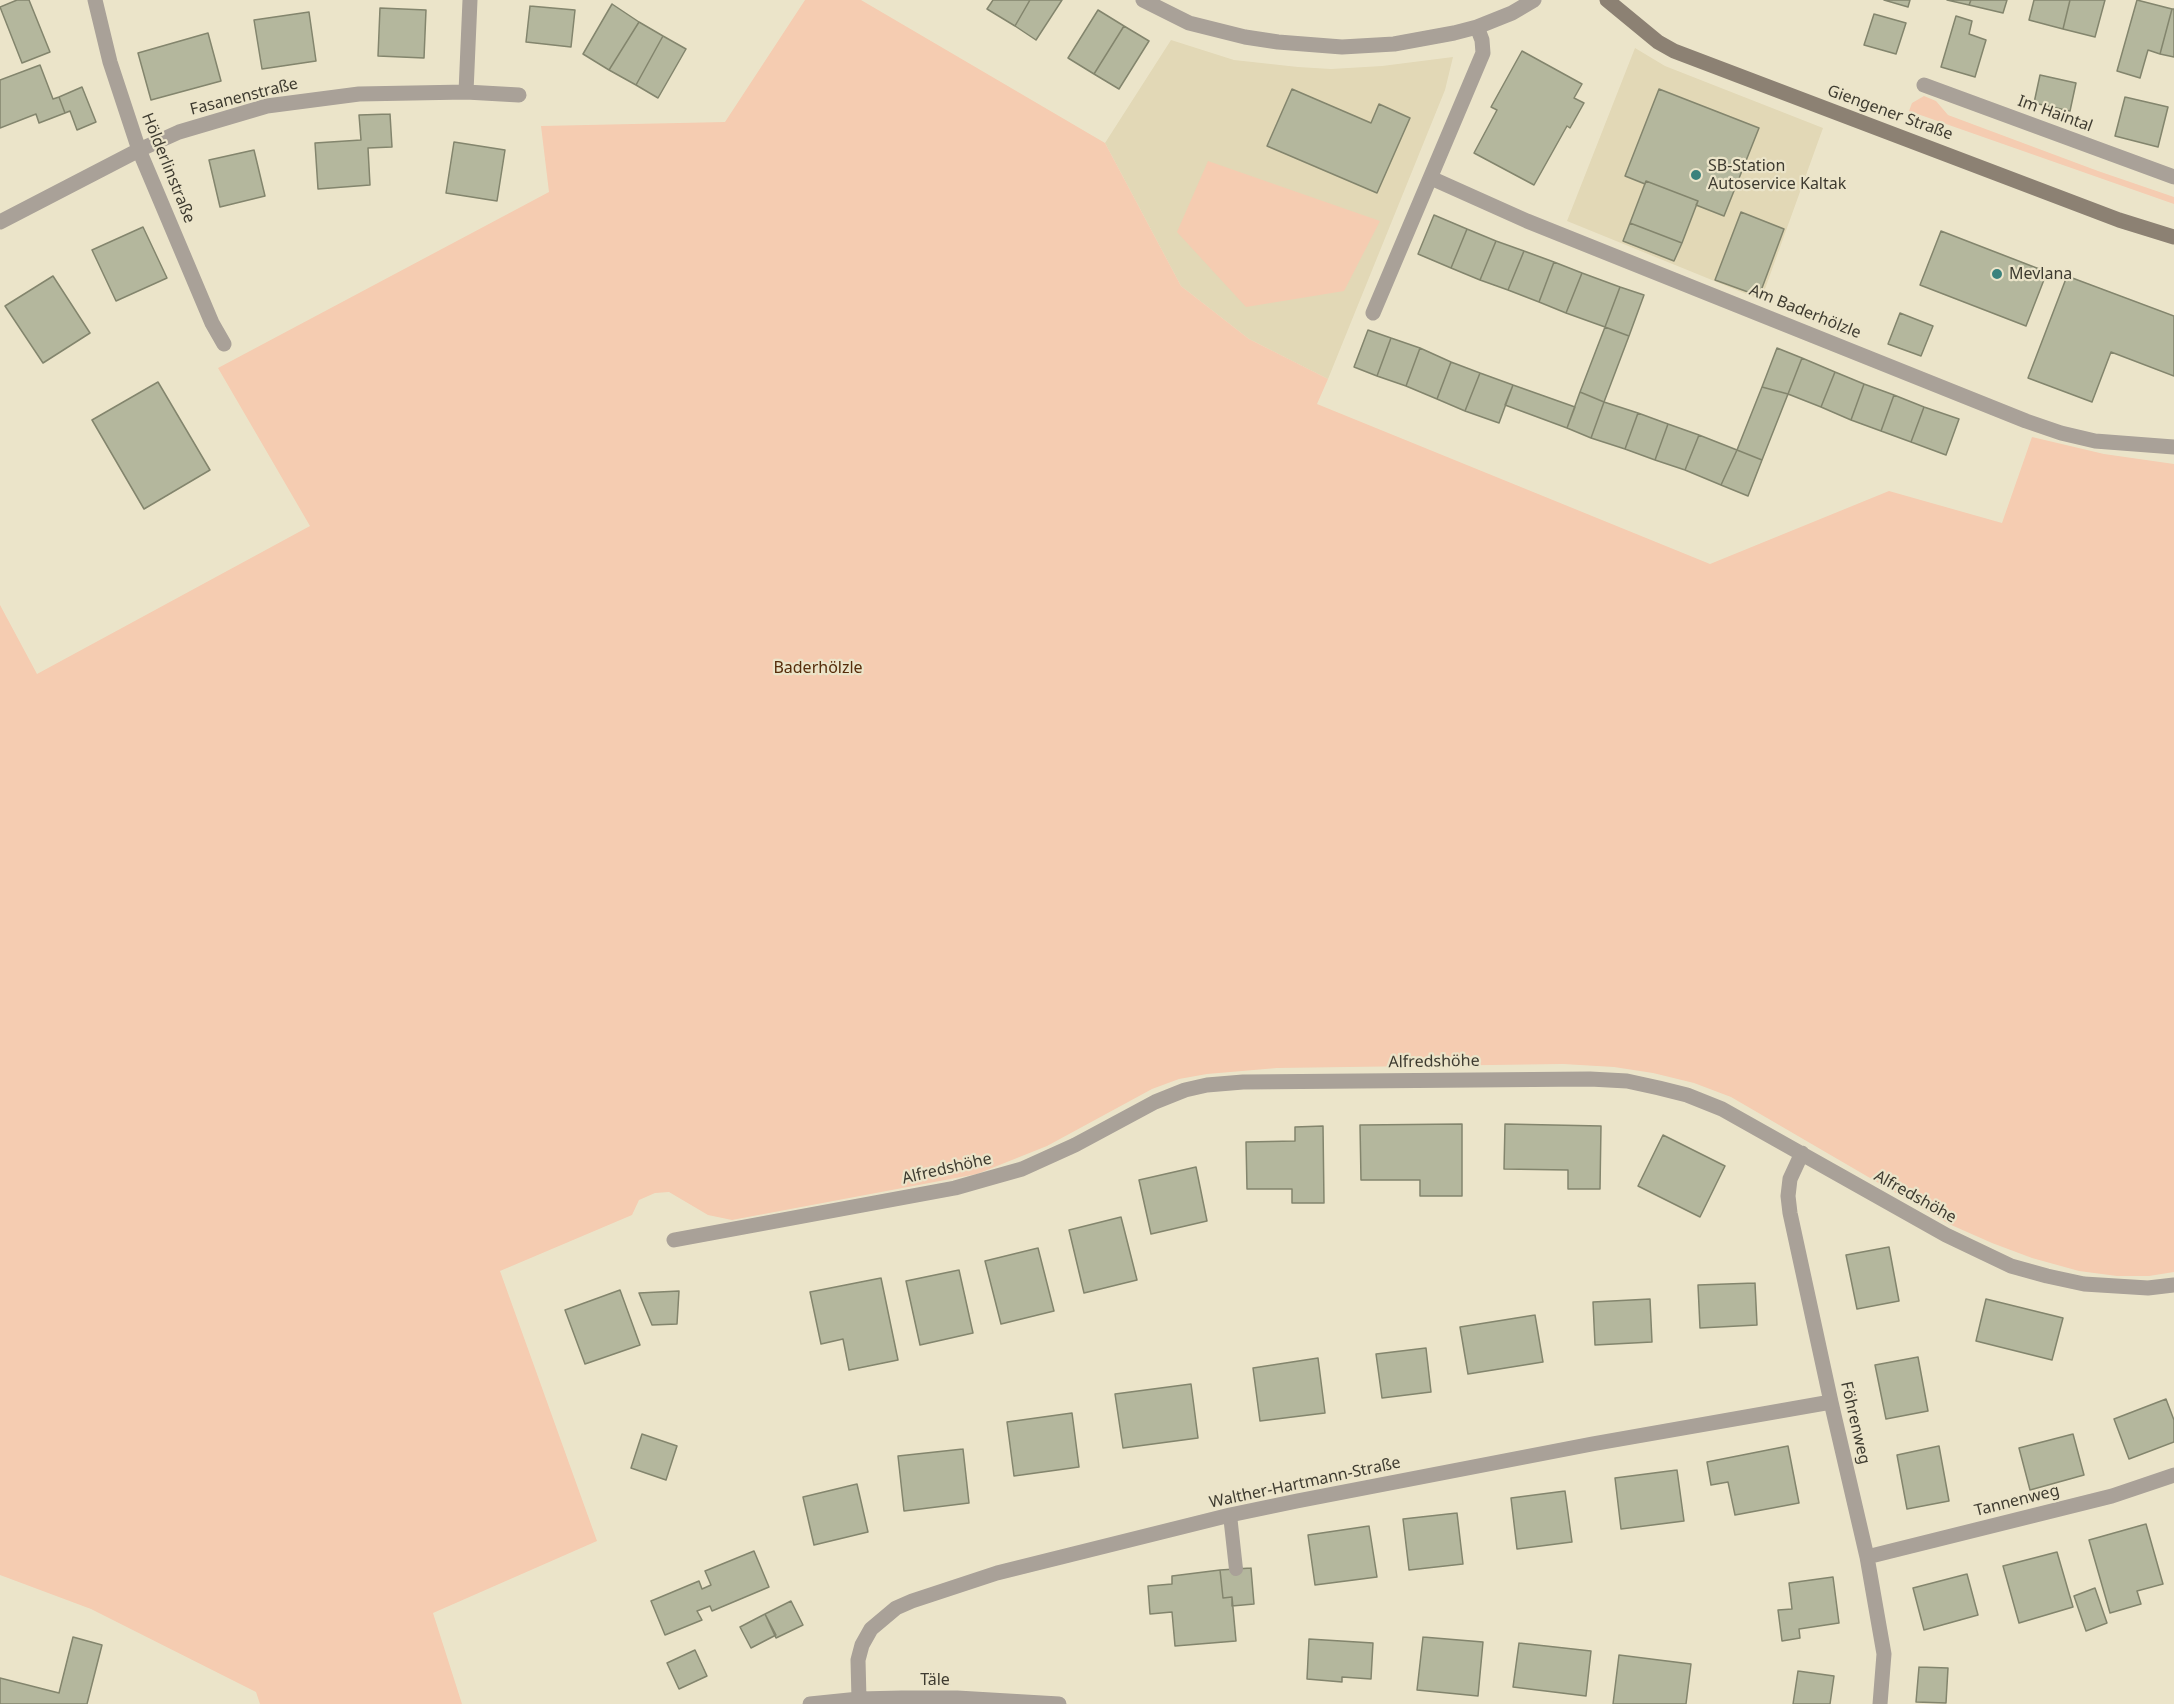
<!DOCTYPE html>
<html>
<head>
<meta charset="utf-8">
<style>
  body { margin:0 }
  canvas { display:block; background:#ebe4c9 }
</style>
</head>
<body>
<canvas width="2174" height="1704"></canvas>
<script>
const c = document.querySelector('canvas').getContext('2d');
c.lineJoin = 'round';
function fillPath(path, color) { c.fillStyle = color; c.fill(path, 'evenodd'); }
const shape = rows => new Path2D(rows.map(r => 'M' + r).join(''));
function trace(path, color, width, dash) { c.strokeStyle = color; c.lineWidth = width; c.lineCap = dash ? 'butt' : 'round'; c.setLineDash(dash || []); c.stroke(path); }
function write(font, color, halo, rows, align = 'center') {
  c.font = font + ' "Noto Sans",sans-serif'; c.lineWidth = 4.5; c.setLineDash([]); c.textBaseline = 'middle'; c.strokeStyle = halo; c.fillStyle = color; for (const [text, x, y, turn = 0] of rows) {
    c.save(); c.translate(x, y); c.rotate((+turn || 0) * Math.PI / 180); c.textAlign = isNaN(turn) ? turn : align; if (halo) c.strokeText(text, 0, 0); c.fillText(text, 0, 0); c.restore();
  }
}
fillPath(shape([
  [1171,40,1234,60,1298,67,1331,69,1382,66,1453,57,1445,90,1328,379,1249,339,1181,286,1105,143],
  [1635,48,1665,66,1823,128,1761,300,1567,221]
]), '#e2d8b6');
fillPath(shape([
  [805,0,861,0,1105,143,1181,286,1249,339,1328,379,1317,404,1710,564,1889,491,2002,523,2032,437,2104,454,2174,464,2174,1272,2149,1276,2117,1276,2079,1271,2032,1258,1992,1243,1949,1224,1731,1097,1694,1083,1653,1073,1614,1067,1563,1064,1277,1068,1207,1074,1179,1079,1152,1089,1047,1146,977,1174,732,1220,708,1215,669,1192,655,1193,639,1200,632,1215,500,1271,597,1541,433,1613,462,1704,260,1704,256,1692,91,1609,0,1575,0,605,37,674,310,526,218,368,549,192,541,126,725,122],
  [1924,96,1936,101,1948,115,2098,171,2174,197,2174,204,1909,111,1912,103],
  [1208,161,1380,221,1344,291,1246,307,1177,232]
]), '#f5ccb1');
const building = shape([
  [17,0,29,0,50,52,22,63,0,7,17,0],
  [993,0,1030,0,1015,26,987,9,993,0],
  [1030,0,1062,0,1036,40,1015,26,1030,0],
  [1884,0,1910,0,1908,7,1884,0],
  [1947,0,1971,0,1969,5,1947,0],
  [1971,0,2007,0,2003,13,1969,5,1971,0],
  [2034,0,2070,0,2063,29,2029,20,2034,0],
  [2070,0,2105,0,2095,37,2063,29,2070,0],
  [2137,0,2172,9,2160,54,2148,50,2140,78,2117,71,2137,0],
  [612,4,639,22,609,70,583,54,612,4],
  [530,6,575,10,571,47,526,42,530,6],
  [380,8,426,10,424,58,378,56,380,8],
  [2172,9,2174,9,2174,57,2160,54,2172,9],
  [1098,10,1124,26,1094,74,1068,58,1098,10],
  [309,12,316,61,262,69,254,20,309,12],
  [1874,14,1906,23,1896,54,1864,45,1874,14],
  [1956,16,1972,21,1969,34,1986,40,1975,77,1941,67,1956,16],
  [639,22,663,36,636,85,609,70,639,22],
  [1124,26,1149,41,1119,89,1094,74,1124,26],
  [208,33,221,81,151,100,138,53,208,33],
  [663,36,686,49,658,98,636,85,663,36],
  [1522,51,1582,84,1574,98,1584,103,1570,128,1567,126,1534,185,1474,153,1497,110,1491,107,1522,51],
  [40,65,53,99,59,97,65,113,39,123,36,114,0,128,0,80,40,65],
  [2040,75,2076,83,2070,111,2034,103,2040,75],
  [82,87,96,122,77,130,70,111,65,113,59,97,82,87],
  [1292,89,1371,123,1379,104,1410,118,1377,193,1267,146,1292,89],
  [1659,89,1759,128,1724,216,1696,205,1698,201,1646,181,1645,184,1625,176,1659,89],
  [2125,97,2168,107,2158,147,2115,136,2125,97],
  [390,114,392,147,368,148,370,185,318,189,315,143,361,140,359,115,390,114],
  [454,142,505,150,497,201,446,193,454,142],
  [254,150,265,196,220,207,209,160,254,150],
  [1646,181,1698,201,1682,243,1630,223,1646,181],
  [1741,212,1784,229,1759,296,1715,280,1741,212],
  [1434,215,1467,229,1451,268,1418,254,1434,215],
  [1630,223,1682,243,1674,261,1623,241,1630,223],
  [143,227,167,278,116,301,92,250,143,227],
  [1467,229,1496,241,1480,280,1451,268,1467,229],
  [1941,231,2047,272,2026,326,1920,285,1941,231],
  [1496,241,1524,251,1508,290,1480,280,1496,241],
  [1524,251,1554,262,1539,302,1508,290,1524,251],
  [1554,262,1582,273,1566,313,1539,302,1554,262],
  [1582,273,1620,287,1605,327,1566,313,1582,273],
  [53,276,90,333,43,363,5,306,53,276],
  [2067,276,2174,316,2174,376,2111,352,2092,402,2028,378,2067,276],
  [1620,287,1644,295,1629,336,1605,327,1620,287],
  [1900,313,1933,326,1921,356,1888,344,1900,313],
  [1605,327,1629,336,1604,402,1580,392,1605,327],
  [1368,330,1391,338,1377,376,1354,367,1368,330],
  [1391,338,1420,348,1406,386,1377,376,1391,338],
  [1420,348,1451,362,1437,399,1406,386,1420,348],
  [1777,348,1802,358,1788,394,1762,387,1777,348],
  [1802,358,1835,372,1821,407,1788,394,1802,358],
  [1451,362,1480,373,1465,411,1437,399,1451,362],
  [1835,372,1864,384,1851,420,1821,407,1835,372],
  [1480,373,1513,385,1499,423,1465,411,1480,373],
  [158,382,210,470,144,509,92,420,158,382],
  [1864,384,1894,395,1881,431,1851,420,1864,384],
  [1513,385,1575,407,1567,428,1505,405,1513,385],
  [1762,387,1788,394,1762,460,1737,450,1762,387],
  [1580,392,1604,402,1591,438,1567,428,1580,392],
  [1894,395,1924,407,1911,442,1881,431,1894,395],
  [1604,402,1638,413,1625,449,1591,438,1604,402],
  [1924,407,1959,419,1946,455,1911,442,1924,407],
  [1638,413,1668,424,1655,460,1625,449,1638,413],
  [1668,424,1699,435,1685,470,1655,460,1668,424],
  [1699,435,1737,450,1721,485,1685,470,1699,435],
  [1737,450,1762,460,1748,496,1721,485,1737,450],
  [1462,1124,1462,1196,1420,1196,1420,1180,1361,1180,1360,1125,1462,1124],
  [1505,1124,1601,1126,1600,1189,1568,1189,1568,1170,1504,1169,1505,1124],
  [1323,1126,1324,1203,1292,1203,1292,1189,1247,1189,1246,1142,1295,1141,1295,1127,1323,1126],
  [1663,1135,1725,1166,1700,1217,1638,1186,1663,1135],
  [1196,1167,1207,1221,1151,1234,1139,1180,1196,1167],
  [1121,1217,1137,1280,1084,1293,1069,1230,1121,1217],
  [1889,1247,1899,1301,1857,1309,1846,1255,1889,1247],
  [1038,1248,1054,1311,1001,1324,985,1261,1038,1248],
  [959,1270,973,1333,920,1345,906,1281,959,1270],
  [881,1278,898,1360,849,1370,843,1339,821,1344,810,1292,881,1278],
  [1755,1283,1757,1325,1700,1328,1698,1285,1755,1283],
  [620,1290,640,1345,585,1364,565,1310,620,1290],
  [679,1291,677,1324,652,1325,639,1293,679,1291],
  [1650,1299,1652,1342,1595,1345,1593,1302,1650,1299],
  [1986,1299,2063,1318,2052,1360,1976,1341,1986,1299],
  [1535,1315,1543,1362,1468,1374,1460,1327,1535,1315],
  [1426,1348,1431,1392,1382,1398,1376,1354,1426,1348],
  [1918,1357,1928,1411,1886,1419,1875,1365,1918,1357],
  [1318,1358,1325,1413,1260,1421,1253,1368,1318,1358],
  [1191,1384,1198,1438,1123,1448,1115,1394,1191,1384],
  [2166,1399,2174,1420,2174,1442,2129,1459,2114,1419,2166,1399],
  [1072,1413,1079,1467,1014,1476,1007,1422,1072,1413],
  [642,1434,677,1446,666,1480,631,1468,642,1434],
  [2073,1434,2084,1475,2030,1490,2019,1448,2073,1434],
  [1788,1446,1799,1503,1735,1515,1728,1482,1711,1485,1707,1462,1788,1446],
  [1939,1446,1949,1501,1907,1509,1897,1455,1939,1446],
  [963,1449,969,1503,904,1511,898,1456,963,1449],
  [1677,1470,1684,1521,1621,1529,1615,1478,1677,1470],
  [857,1484,868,1532,814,1545,803,1497,857,1484],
  [1565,1491,1572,1542,1517,1549,1511,1498,1565,1491],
  [1457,1513,1463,1564,1409,1570,1403,1519,1457,1513],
  [2146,1524,2163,1584,2137,1591,2141,1604,2110,1613,2089,1540,2146,1524],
  [1369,1526,1377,1577,1315,1585,1308,1535,1369,1526],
  [754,1551,769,1587,712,1611,710,1606,697,1611,702,1620,665,1635,651,1601,699,1581,702,1589,711,1585,705,1571,754,1551],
  [2057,1552,2073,1607,2019,1623,2003,1566,2057,1552],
  [1251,1568,1254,1604,1232,1606,1232,1597,1223,1598,1220,1570,1251,1568],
  [1220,1570,1223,1598,1232,1597,1236,1641,1175,1646,1172,1612,1150,1614,1148,1586,1172,1584,1172,1576,1220,1570],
  [1967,1574,1978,1615,1924,1630,1913,1588,1967,1574],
  [1833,1577,1839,1623,1799,1629,1800,1638,1782,1641,1778,1610,1792,1609,1789,1583,1833,1577],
  [2095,1588,2107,1623,2086,1631,2074,1596,2095,1588],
  [791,1601,803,1625,776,1638,765,1614,791,1601],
  [765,1614,776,1635,751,1648,740,1627,765,1614],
  [73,1637,102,1645,87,1704,0,1704,0,1678,59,1693,73,1637],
  [1423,1637,1483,1642,1478,1696,1417,1690,1423,1637],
  [1309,1639,1373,1643,1371,1679,1342,1677,1342,1682,1307,1679,1309,1639],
  [1519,1643,1591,1651,1586,1696,1513,1687,1519,1643],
  [695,1650,707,1676,679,1689,667,1663,695,1650],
  [1619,1655,1691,1664,1686,1704,1613,1704,1619,1655],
  [1919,1667,1948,1668,1946,1703,1916,1702,1919,1667],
  [1798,1671,1834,1676,1830,1704,1793,1704,1798,1671]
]);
fillPath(building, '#b4b79d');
trace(building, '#83856d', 1.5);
trace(shape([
  [1230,1515,1236,1569]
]), '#a9a198', 14);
trace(shape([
  [95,0,110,62,139,150,212,323,224,344],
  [1143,0,1189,23,1245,37,1278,42,1342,47,1394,44,1454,33,1477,27,1512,13,1534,0],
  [1924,85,2174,177],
  [466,92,470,0],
  [1431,178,1527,221,2026,421,2061,433,2095,441,2174,447],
  [0,222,139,150,179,132,267,106,359,94,466,92,519,95],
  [1373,313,1483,53,1482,40,1477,27],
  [1802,1153,1790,1179,1788,1196,1790,1213,1831,1402,1867,1557,1884,1654,1880,1704],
  [674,1240,955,1188,990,1178,1022,1169,1075,1145,1155,1102,1185,1090,1207,1085,1243,1082,1590,1079,1627,1081,1659,1088,1687,1095,1722,1109,1946,1235,2011,1266,2047,1276,2084,1284,2148,1288,2174,1285],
  [1867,1557,2112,1496,2174,1475],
  [859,1699,858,1660,862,1645,871,1629,896,1608,912,1601,997,1573,1230,1515,1297,1501,1592,1444,1831,1402],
  [810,1704,859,1699,902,1698,957,1698,1059,1704]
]), '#a9a198', 15);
trace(shape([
  [1607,0,1658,42,1674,51,2119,220,2174,237]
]), '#8c8173', 15);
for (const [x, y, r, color] of [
  [1696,175,6,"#3b827d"],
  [1997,274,6,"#3b827d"]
]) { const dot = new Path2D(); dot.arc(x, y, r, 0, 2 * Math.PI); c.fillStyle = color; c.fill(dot); trace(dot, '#ebe4c9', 2); }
write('16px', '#3e3b30', '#ebe4c9', [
  ["Fasanenstraße",244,97,-14],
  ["Giengener Straße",1890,113,20],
  ["Im Haintal",2055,114,20],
  ["Hölderlinstraße",168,168,68],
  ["Am Baderhölzle",1805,312,22],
  ["Alfredshöhe",1434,1062,-1],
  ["Alfredshöhe",947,1169,-13],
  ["Alfredshöhe",1915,1197,29],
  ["Föhrenweg",1855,1423,77],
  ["Walther-Hartmann-Straße",1305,1483,-12],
  ["Tannenweg",2017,1501,-14],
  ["Täle",935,1680]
]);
write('16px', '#3e3b30', '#ebe4c9', [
  ["SB-Station",1708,166],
  ["Autoservice Kaltak",1708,184],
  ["Mevlana",2009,274]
], 'left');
write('16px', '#562c0a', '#ebe4c9', [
  ["Baderhölzle",818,668]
]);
</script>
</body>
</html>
